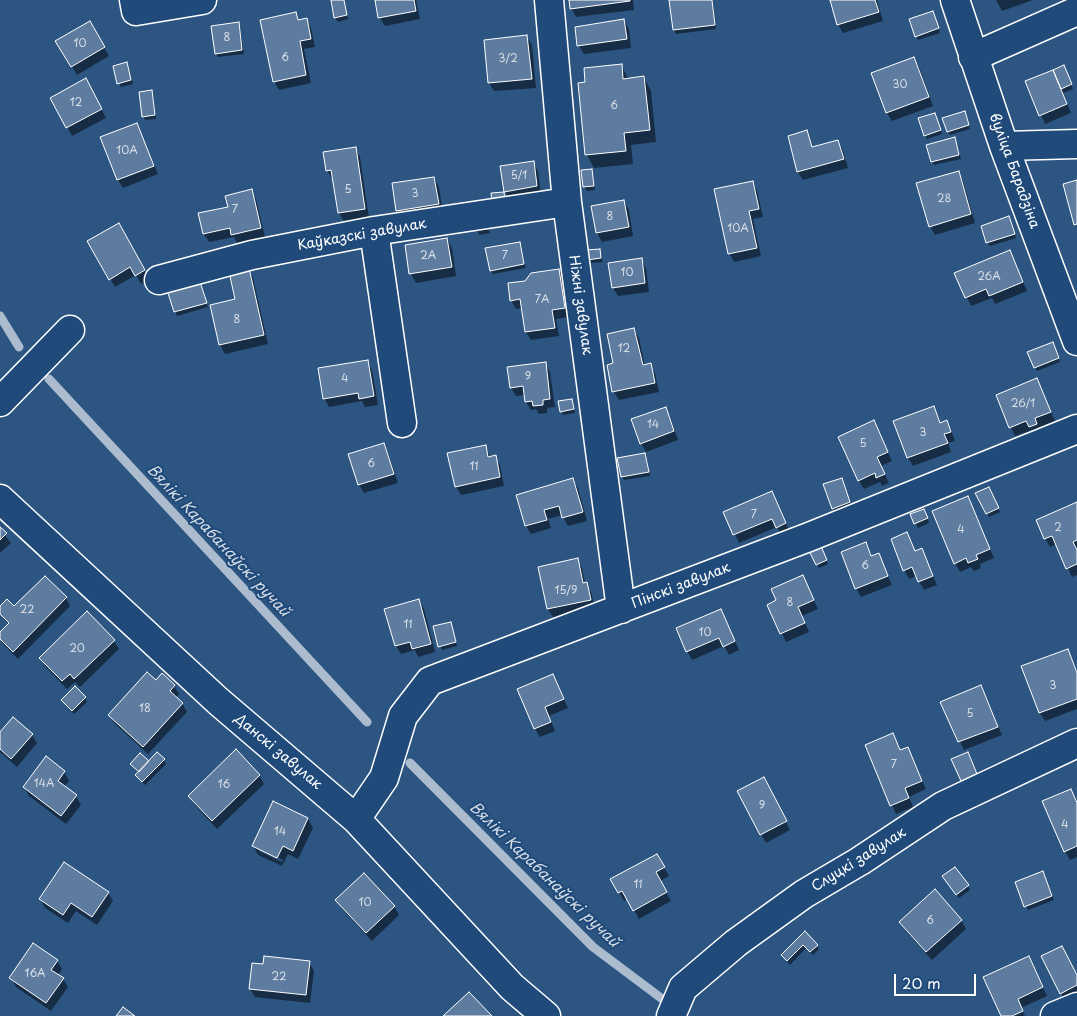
<!DOCTYPE html>
<html>
<head>
<meta charset="utf-8">
<style>
  body { margin:0 }
  #map { position:relative; width:1077px; height:1016px; overflow:hidden; background:#2c5582; font-family:"Playpen Sans",sans-serif }
  canvas { display:block }
  .scale { position:absolute; left:894px; top:974px; width:82px; height:22px; box-sizing:border-box; border:2px solid #fff; border-top:0; padding-left:6px; font-size:15px; line-height:18px; white-space:nowrap; color:#fff; -webkit-text-stroke:4px #1f4a7a; paint-order:stroke }
</style>
</head>
<body>
<div id="map">
<canvas width="1077" height="1016"></canvas>
<div class="scale">20 m</div>
</div>
<script>
const c = document.querySelector('canvas').getContext('2d');
c.lineJoin = 'round';
function fillPath(path, color) { c.fillStyle = color; c.fill(path, 'evenodd'); }
const shape = rows => new Path2D(rows.map(r => 'M' + r).join(''));
function trace(path, color, width, dash) { c.strokeStyle = color; c.lineWidth = width; c.lineCap = dash ? 'butt' : 'round'; c.setLineDash(dash || []); c.stroke(path); }
function write(font, color, halo, rows, align = 'center') {
  c.font = font + ' "Playpen Sans",sans-serif'; c.lineWidth = 4; c.setLineDash([]); c.textBaseline = 'middle'; c.strokeStyle = halo; c.fillStyle = color; for (const [text, x, y, turn = 0] of rows) {
    c.save(); c.translate(x, y); c.rotate((+turn || 0) * Math.PI / 180); c.textAlign = isNaN(turn) ? turn : align; if (halo) c.strokeText(text, 0, 0); c.fillText(text, 0, 0); c.restore();
  }
}
fillPath(shape([
  [340,0,343,0,345,3,348,19,338,22,335,18],
  [376,0,416,0,420,19,385,26,380,18],
  [570,0,633,0,634,10,576,17,571,8],
  [671,0,713,0,716,29,676,34,674,30],
  [831,0,877,0,883,21,843,33,838,24],
  [996,0,1033,0,1002,11],
  [295,14,300,21,307,20,311,28,315,47,304,49,311,83,279,90,274,81],
  [935,16,940,33,918,40,916,36],
  [624,21,629,29,631,48,584,54,579,46,576,28],
  [89,22,109,56,77,75,57,42],
  [238,23,240,27,244,54,218,57,216,53],
  [527,37,532,45,536,88,494,91,489,83],
  [914,58,919,67,933,106,892,121,887,113],
  [621,65,628,78,644,78,651,91,656,142,631,145,633,164,594,168,587,155,579,84,586,83],
  [1063,67,1073,89,1063,93,1071,113,1045,124,1027,82],
  [128,68,133,84,121,87,119,83],
  [91,89,106,118,72,136,67,127],
  [151,91,153,95,156,119,145,120,143,116],
  [966,116,970,129,950,135,948,131],
  [936,118,942,134,927,139,925,135],
  [137,124,158,174,123,188,118,180],
  [806,132,813,148,838,141,843,150,848,168,803,180,798,172,789,137],
  [955,139,961,159,934,165,932,161],
  [355,148,360,157,369,218,344,221,339,213,334,178,332,179,327,170],
  [533,163,538,171,541,195,510,200,505,191],
  [591,170,593,174,595,190,587,191,584,187,583,171],
  [958,173,963,181,975,223,935,235,930,226],
  [434,178,439,187,443,213,402,219,397,210],
  [753,182,757,191,763,217,753,219,761,256,734,262,729,253],
  [251,191,256,199,265,237,237,243,234,237,209,242,204,234,229,208],
  [624,202,629,210,633,236,602,242,597,233,592,207],
  [1011,222,1016,238,990,246,987,242],
  [476,224,488,226,490,233,479,235],
  [118,225,149,279,141,284,136,275,115,287,89,242],
  [447,239,452,248,456,276,416,283,411,274,406,246],
  [519,243,526,268,493,274,491,271],
  [599,251,603,262,591,263,589,259],
  [641,260,646,268,649,292,618,296,613,288],
  [1014,260,1027,291,995,304,992,298,971,306,956,274],
  [248,269,253,278,268,344,225,354,220,345,211,306,236,300],
  [559,270,564,279,569,317,556,319,559,336,531,340,526,332,522,308,516,309,511,300,526,282],
  [199,280,208,307,177,316,168,290],
  [634,330,639,338,645,366,650,365,655,373,659,392,619,400,614,392,615,364],
  [1055,348,1060,362,1037,371,1035,367],
  [367,361,372,370,378,405,365,407,362,401,329,407,324,398],
  [545,363,550,372,555,407,547,408,547,413,539,414,536,409,531,410,526,402,525,395,516,396,511,388],
  [1037,380,1055,421,1039,427,1041,432,1035,435,1032,430,1015,436,997,396],
  [571,400,575,413,563,415,561,411],
  [934,408,941,424,946,422,951,430,955,441,948,443,951,452,913,466,908,458,895,422],
  [665,409,670,417,678,440,646,452,641,443],
  [874,422,892,461,881,466,889,483,882,486,880,482,864,489,859,481],
  [383,445,388,453,398,483,364,493,359,485],
  [485,446,491,458,495,457,500,465,504,486,461,495,456,487],
  [645,455,647,459,650,476,624,480,622,476],
  [573,480,578,488,587,521,568,526,562,515,548,519,551,528,531,534,526,526],
  [843,483,851,506,835,512,833,508],
  [772,493,790,532,782,536,777,527,739,543,725,512],
  [991,493,1000,512,989,517,987,513],
  [967,497,994,558,980,564,981,568,974,571,971,567,960,572,955,563],
  [1077,503,1077,575,1072,577,1057,544,1050,547,1045,538],
  [926,514,929,523,918,528,912,515],
  [0,529,11,543,0,553],
  [907,534,915,552,921,550,937,585,924,590,916,576,909,579,904,570],
  [866,544,872,557,878,554,892,585,861,597,856,588],
  [823,551,828,564,819,568,817,564],
  [577,559,582,568,585,583,591,592,595,608,553,617,548,609,539,568],
  [803,577,818,609,802,616,809,632,786,642,769,605,778,601],
  [66,598,70,606,18,659,3,644,0,639,0,633,9,625,0,614,0,608,14,608],
  [419,601,424,609,435,652,418,657,415,650,401,654,396,646],
  [721,610,739,650,729,655,724,646,692,660,687,651],
  [450,623,457,646,442,650,440,646],
  [114,641,119,649,80,687,75,682,67,689,45,666,40,658],
  [1068,651,1077,671,1077,709,1045,721,1040,713,1023,667],
  [553,675,568,708,549,716,555,731,540,737,535,729],
  [156,681,174,686,179,694,176,698,182,703,187,712,148,754,114,723,109,715],
  [985,695,1002,735,964,750,942,703],
  [85,698,87,702,74,714,62,701],
  [0,734,32,735,37,743,17,767,0,752],
  [866,746,900,751,907,748,926,789,909,797,913,807,896,814],
  [970,757,979,778,964,784,962,780],
  [46,758,64,772,69,781,64,787,76,796,81,805,66,824,29,796,24,787],
  [164,760,166,764,145,785,139,779,137,776,139,773,131,764],
  [259,775,264,784,217,829,194,804,189,796],
  [768,787,790,830,766,843,738,792],
  [1070,790,1077,803,1077,857,1070,860,1065,851],
  [274,803,308,819,313,828,298,859,288,854,282,866,258,855,253,846],
  [259,848,283,860,282,862,259,851],
  [657,856,669,876,660,881,671,901,639,919,628,899,624,901,612,880],
  [1045,876,1054,900,1028,910,1026,906],
  [946,881,968,886,970,890,959,898],
  [108,893,113,901,97,925,76,911,68,923,45,908,40,899],
  [337,900,394,906,399,915,372,941,342,909],
  [961,920,966,929,932,960,905,930,900,922],
  [805,933,819,949,813,955,806,948,790,965,782,955],
  [57,961,62,969,58,976,63,979,68,987,51,1011,16,987,11,978],
  [309,962,314,971,310,1003,255,997,250,989],
  [1033,966,1047,996,1021,1008,1025,1016,1003,1016],
  [1077,977,1077,996,1066,1002,1061,993]
]), '#0007');
trace(shape([
  [0,316,19,347],
  [49,379,367,722],
  [410,763,593,947,665,1001]
]), '#acbcce', 9);
const building = shape([
  [331,0,344,0,347,15,334,18,331,0],
  [375,0,414,0,416,11,378,18,375,0],
  [569,0,630,0,630,1,570,9,569,0],
  [669,0,712,0,715,25,673,30,669,0],
  [830,0,875,0,879,12,837,25,830,0],
  [933,11,939,28,915,37,909,19,933,11],
  [296,12,298,20,307,18,311,39,300,41,306,75,273,82,260,20,296,12],
  [624,19,627,39,577,46,575,27,624,19],
  [90,21,105,47,71,67,55,41,90,21],
  [239,22,242,50,215,54,211,26,239,22],
  [527,35,532,79,488,83,484,40,527,35],
  [914,57,929,97,886,113,871,73,914,57],
  [127,62,131,80,117,84,113,66,127,62],
  [622,64,623,79,644,76,650,130,624,133,626,151,585,155,578,83,585,82,584,68,622,64],
  [1064,65,1072,84,1061,89,1053,70,1064,65],
  [1053,70,1067,104,1039,116,1025,81,1053,70],
  [86,78,102,109,66,128,50,98,86,78],
  [152,90,155,115,142,117,139,92,152,90],
  [965,111,969,125,947,132,942,118,965,111],
  [935,113,941,130,924,136,918,118,935,113],
  [137,123,154,166,117,180,100,137,137,123],
  [807,130,812,147,838,140,844,159,797,172,788,136,807,130],
  [955,137,959,155,931,162,926,145,955,137],
  [356,147,365,209,338,213,331,170,326,171,323,152,356,147],
  [534,161,537,186,504,192,500,166,534,161],
  [592,169,594,186,583,187,581,170,592,169],
  [959,171,971,214,929,227,916,183,959,171],
  [434,177,439,204,396,211,392,183,434,177],
  [1077,180,1077,224,1074,225,1063,184,1077,180],
  [753,181,759,209,749,211,757,248,728,254,714,189,753,181],
  [252,189,261,228,231,235,230,228,203,234,198,213,228,207,225,196,252,189],
  [504,192,505,201,492,203,491,193,504,192],
  [624,200,629,227,596,233,591,206,624,200],
  [1009,216,1015,234,986,243,981,226,1009,216],
  [119,223,145,270,135,276,130,267,109,280,87,241,119,223],
  [447,238,452,267,409,274,405,245,447,238],
  [520,242,524,264,490,271,485,248,520,242],
  [600,249,601,258,587,260,586,250,600,249],
  [1010,250,1023,282,989,296,986,289,965,298,954,273,1010,250],
  [642,258,645,283,612,288,608,263,642,258],
  [249,268,264,335,219,345,210,305,235,299,229,272,249,268],
  [559,269,565,308,552,310,555,328,525,332,520,299,510,301,508,283,525,281,531,273,559,269],
  [199,279,207,303,174,312,167,290,199,279],
  [634,328,643,365,651,363,655,383,612,392,607,365,613,363,607,334,634,328],
  [1053,342,1059,358,1034,368,1027,352,1053,342],
  [368,360,374,396,359,399,358,393,323,399,318,368,368,360],
  [546,362,550,399,543,400,543,405,533,406,532,401,525,402,523,386,510,388,507,367,546,362],
  [1037,378,1051,412,1035,418,1037,424,1029,427,1026,421,1009,428,996,395,1037,378],
  [572,399,574,409,560,412,558,401,572,399],
  [934,406,940,423,947,420,951,432,944,434,948,443,907,458,893,421,934,406],
  [666,407,674,431,640,444,631,419,666,407],
  [874,420,888,452,877,457,885,474,876,478,875,473,858,481,838,437,874,420],
  [384,443,394,474,358,485,348,454,384,443],
  [486,445,488,457,496,455,500,477,455,487,447,453,486,445],
  [645,453,649,472,621,477,617,458,645,453],
  [573,478,583,512,562,518,559,506,544,510,547,520,525,526,516,495,573,478],
  [842,478,850,502,832,509,823,484,842,478],
  [989,487,999,508,986,514,975,493,989,487],
  [772,491,786,523,776,528,772,519,733,535,723,512,772,491],
  [968,496,990,549,976,555,978,559,968,563,966,558,954,564,932,511,968,496],
  [1077,502,1077,540,1073,542,1077,550,1077,564,1066,569,1052,536,1044,539,1036,520,1077,502],
  [924,509,928,518,914,524,910,514,924,509],
  [0,527,7,533,0,540,0,527],
  [907,532,915,551,922,548,933,576,918,582,912,567,903,571,891,539,907,532],
  [866,542,871,556,879,553,888,576,855,589,841,552,866,542],
  [821,546,827,560,816,565,809,551,821,546],
  [578,558,583,583,587,582,591,600,547,609,538,567,578,558],
  [803,575,814,600,798,607,805,623,780,634,767,605,776,600,771,589,803,575],
  [45,576,67,597,13,652,0,639,0,632,9,623,0,614,0,606,7,599,14,606,45,576],
  [419,599,431,644,412,649,410,642,395,646,384,609,419,599],
  [721,609,735,641,723,647,719,638,686,652,676,628,721,609],
  [87,611,115,640,74,679,70,674,62,681,39,658,87,611],
  [451,622,456,642,438,647,433,626,451,622],
  [1068,649,1077,673,1077,699,1039,713,1021,666,1068,649],
  [147,672,156,680,162,673,175,685,170,691,183,703,143,747,108,715,147,672],
  [553,674,564,699,545,707,551,722,534,729,517,689,553,674],
  [981,685,998,727,958,742,940,702,981,685],
  [75,686,86,697,72,711,61,700,75,686],
  [13,717,33,734,11,759,0,749,0,732,13,717],
  [893,733,900,750,908,747,922,781,905,788,909,798,890,806,865,745,893,733],
  [236,749,260,775,212,821,188,796,236,749],
  [157,752,165,759,142,782,135,775,157,752],
  [968,752,977,774,961,781,951,759,968,752],
  [140,753,149,761,139,772,130,764,140,753],
  [46,756,65,771,58,781,77,795,61,816,23,787,46,756],
  [764,777,787,821,760,835,737,791,764,777],
  [1071,789,1077,803,1077,846,1064,852,1042,801,1071,789],
  [273,801,308,818,293,851,283,846,277,858,252,846,273,801],
  [657,854,665,867,656,872,667,892,633,911,622,891,618,893,610,879,657,854],
  [64,862,109,892,92,917,71,903,63,915,39,899,64,862],
  [955,867,969,885,956,895,942,876,955,867],
  [1043,871,1052,896,1024,907,1015,882,1043,871],
  [364,873,395,906,366,933,335,900,364,873],
  [935,889,962,920,926,952,899,922,935,889],
  [805,931,818,945,810,952,803,945,787,961,781,955,805,931],
  [33,943,58,960,51,970,64,978,46,1003,9,978,33,943],
  [1062,946,1077,975,1077,985,1060,994,1041,956,1062,946],
  [264,956,310,961,306,995,249,989,252,963,263,964,264,956],
  [1029,956,1043,987,1018,999,1023,1011,1012,1016,1001,1016,983,977,1029,956],
  [469,992,492,1016,443,1016,469,992],
  [123,1007,135,1016,116,1016,123,1007]
]);
fillPath(building, '#5e7c9f');
trace(building, '#fff', 1);
const minor = shape([
  [134,0,136,11,202,0],
  [549,0,567,202,621,609],
  [955,0,1004,146,1077,341],
  [973,57,1077,11],
  [1004,146,1077,144],
  [374,231,402,423],
  [159,280,252,255,374,231,567,202],
  [0,402,70,330],
  [0,499,218,701,356,819,512,987,546,1016],
  [356,819,384,778,403,716,430,681,809,537,1077,429],
  [671,1016,683,988,736,943,804,894,860,861,943,806,1077,743],
  [1055,1016,1077,1007]
]);
trace(minor, '#fff', 31);
trace(minor, '#1f4a7a', 28);
write('11px', '#d7dee7', null, [
  ["8",227,38],
  ["10",80,44],
  ["6",285,58],
  ["3/2",508,59],
  ["30",900,85],
  ["12",76,103],
  ["6",614,106],
  ["10А",127,151],
  ["5/1",519,176],
  ["5",348,190],
  ["3",415,194],
  ["28",944,199],
  ["7",235,210],
  ["8",610,217],
  ["10А",738,229],
  ["2А",428,256],
  ["7",505,256],
  ["10",627,273],
  ["26А",989,277],
  ["7А",542,300],
  ["8",237,320],
  ["12",624,349],
  ["9",528,377],
  ["4",345,379],
  ["26/1",1023,404],
  ["14",653,425],
  ["3",923,433],
  ["5",863,444],
  ["6",371,464],
  ["11",474,467],
  ["7",754,515],
  ["2",1058,528],
  ["4",961,530],
  ["6",865,566],
  ["15/9",566,591],
  ["8",790,603],
  ["22",27,610],
  ["11",408,625],
  ["10",705,633],
  ["20",77,649],
  ["3",1053,686],
  ["18",145,709],
  ["5",970,714],
  ["7",894,765],
  ["14А",44,784],
  ["16",224,785],
  ["9",762,806],
  ["4",1065,825],
  ["14",280,832],
  ["11",638,885],
  ["10",365,903],
  ["6",930,921],
  ["16А",35,974],
  ["22",279,977]
]);
write('14px', '#fff', '#1f4a7a', [
  ["вуліца Барадзіна",1014,171,70],
  ["Каўказскі завулак",362,235,-10],
  ["Ніжні завулак",580,305,82],
  ["Пінскі завулак",681,586,-21],
  ["Данскі завулак",278,752,40],
  ["Слуцкі завулак",859,860,-32]
]);
write('italic 15px', '#d5dde6', '#1f4a7a', [
  ["Вялікі Карабанаўскі ручай",218,541,47],
  ["Вялікі Карабанаўскі ручай",544,875,44]
]);
</script>
</body>
</html>
